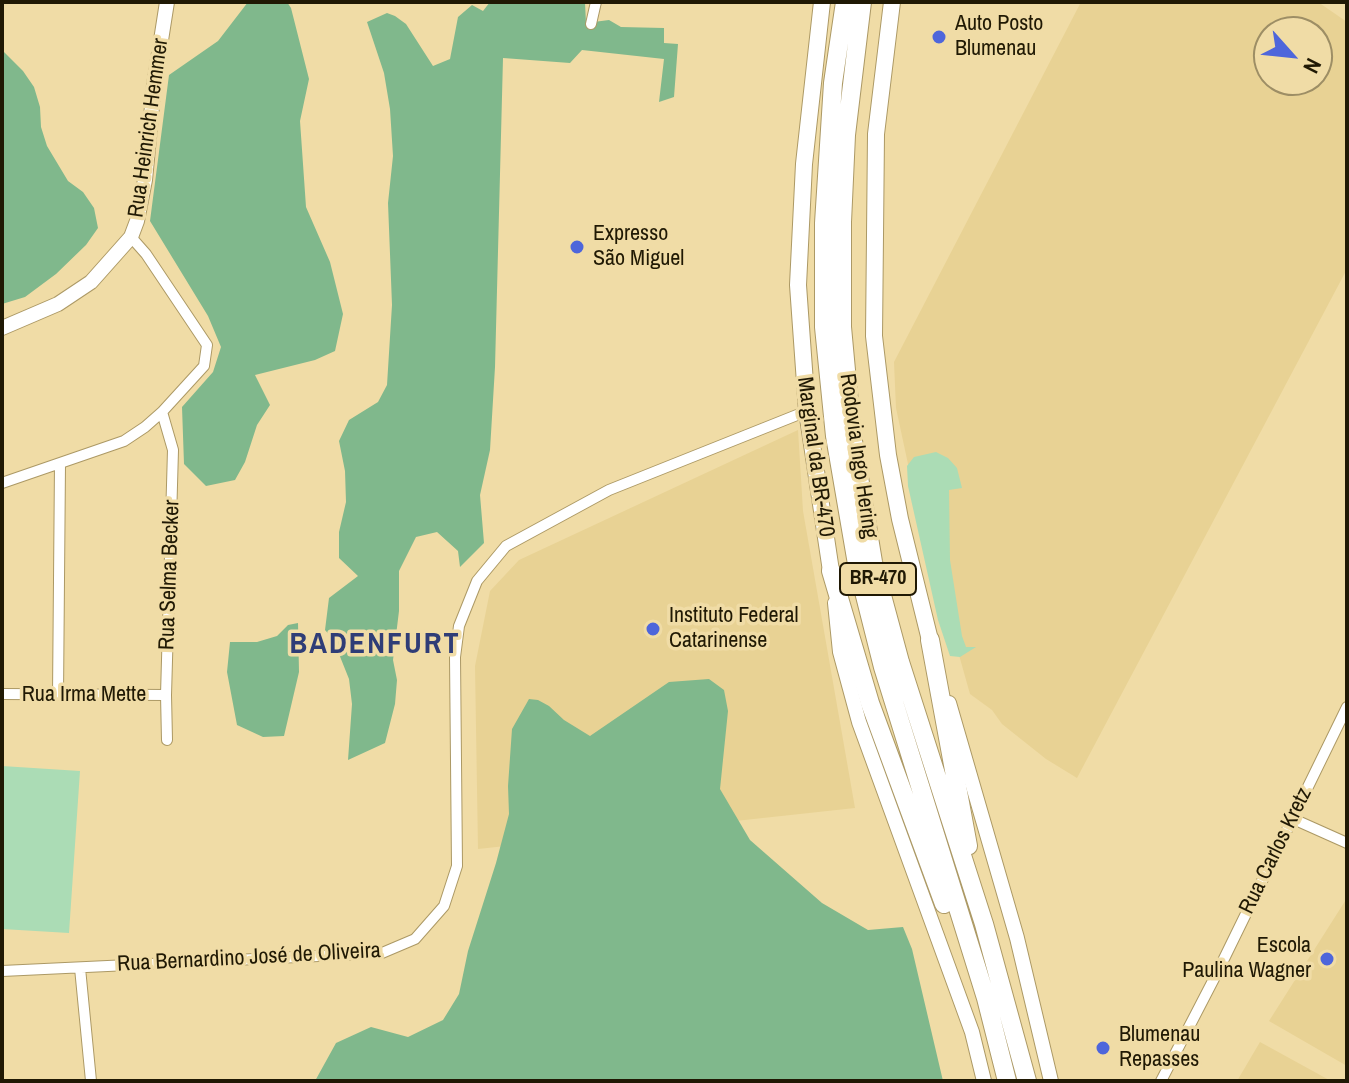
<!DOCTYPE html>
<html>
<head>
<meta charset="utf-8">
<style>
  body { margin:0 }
  #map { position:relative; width:1349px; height:1083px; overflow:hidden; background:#f0dca6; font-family:"Archivo Narrow",sans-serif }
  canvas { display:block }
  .frame { position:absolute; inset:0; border:4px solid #201904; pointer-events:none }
  .north { position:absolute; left:1253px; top:16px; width:80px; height:80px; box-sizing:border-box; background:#f0dca6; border:2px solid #9d8e65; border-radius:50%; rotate:117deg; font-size:22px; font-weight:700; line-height:32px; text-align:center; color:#201904 }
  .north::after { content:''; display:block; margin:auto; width:28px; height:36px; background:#4e66db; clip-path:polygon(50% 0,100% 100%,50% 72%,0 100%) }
</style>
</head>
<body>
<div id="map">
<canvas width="1349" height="1083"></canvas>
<div class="frame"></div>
<div class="north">N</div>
</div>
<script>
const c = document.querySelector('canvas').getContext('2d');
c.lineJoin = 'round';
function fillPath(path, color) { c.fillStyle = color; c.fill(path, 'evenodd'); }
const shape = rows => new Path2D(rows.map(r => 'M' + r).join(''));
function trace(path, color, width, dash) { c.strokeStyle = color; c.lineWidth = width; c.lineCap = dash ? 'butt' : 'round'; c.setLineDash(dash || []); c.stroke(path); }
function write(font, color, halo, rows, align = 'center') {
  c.font = font + ' "Archivo Narrow",sans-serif'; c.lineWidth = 7; c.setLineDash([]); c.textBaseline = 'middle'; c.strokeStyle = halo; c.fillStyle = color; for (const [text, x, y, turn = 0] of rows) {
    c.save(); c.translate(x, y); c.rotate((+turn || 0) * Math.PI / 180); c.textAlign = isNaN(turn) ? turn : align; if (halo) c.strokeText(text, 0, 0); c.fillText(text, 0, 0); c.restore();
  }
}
fillPath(shape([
  [1081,2,1318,2,1347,22,1347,269,1077,778,1046,759,1002,724,992,710,970,694,917,506,896,408,894,362],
  [1269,32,1317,32,1317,80,1269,80],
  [798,430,803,511,855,808,478,849,475,666,490,591,519,560],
  [1347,898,1347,1066,1269,1021],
  [1260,1042,1331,1081,1237,1081]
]), '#e8d294');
fillPath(shape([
  [936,452,948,458,957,468,962,488,949,490,950,560,962,636,966,647,976,647,960,657,950,656,938,620,908,486,907,466,914,457],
  [2,766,80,771,69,933,2,929]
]), '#abdcb5');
fillPath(shape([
  [248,2,287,2,291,8,309,79,300,121,306,207,330,262,343,314,335,351,315,360,255,375,270,405,257,425,245,462,235,480,206,486,184,464,182,407,213,372,221,347,208,316,150,221,169,75,218,41],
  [490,2,585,3,586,23,609,20,621,27,664,28,664,43,678,44,674,97,659,102,664,59,582,50,570,63,503,58,495,367,490,450,480,495,484,543,460,567,458,551,437,532,416,537,399,571,399,611,393,660,397,680,395,704,385,743,348,760,352,704,349,679,333,639,325,630,329,598,358,576,339,558,339,532,346,502,345,471,339,441,349,420,378,402,387,385,392,305,388,203,393,156,390,109,384,73,367,22,387,13,395,16,406,24,433,66,450,59,458,17,472,5,483,11],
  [2,50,23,71,34,87,40,107,41,127,47,146,68,181,83,192,94,208,98,228,86,245,56,274,25,297,2,304],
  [298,623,299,672,284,736,263,737,237,725,227,672,230,642,257,642,277,636,288,625],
  [709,679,724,690,728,711,720,789,750,840,822,903,868,930,903,927,912,949,943,1081,315,1081,336,1043,371,1027,408,1037,443,1020,459,994,468,951,496,863,509,814,508,786,512,729,529,699,538,700,549,706,564,720,590,736,669,682]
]), '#80b88c');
const minor = shape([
  [591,24,596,2],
  [162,412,173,450,166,695,167,740],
  [2,483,124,441,145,427,162,412,204,366,207,345,146,254,131,237],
  [2,694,166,695],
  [58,695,60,464],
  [1291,818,1347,843],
  [80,968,91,1081],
  [2,971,382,953,415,939,444,906,457,866,455,657,459,626,477,581,506,546,609,490,807,411],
  [1161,1081,1218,971,1347,707]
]);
const tertiary = shape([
  [2,328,58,304,91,282,131,237,137,221,145,180,154,85,167,2]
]);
const secondary = shape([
  [835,603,840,652,859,722,972,1032,984,1081],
  [949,703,1017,938,1051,1081]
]);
const primary = shape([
  [822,2,804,164,798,285,807,411,831,571],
  [892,2,876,134,874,336,888,455,900,519,930,640]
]);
const trunk = shape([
  [845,2,833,83,824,223,824,327,835,436,857,564,883,667,986,998,1007,1081],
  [862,2,846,135,842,222,842,327,852,435,873,562,900,662,984,924,1027,1081],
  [831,571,870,703,944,904],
  [930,640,968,846]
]);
trace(minor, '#ac9965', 12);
trace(tertiary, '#ac9965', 16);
trace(secondary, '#ac9965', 16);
trace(primary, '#ac9965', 18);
trace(trunk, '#ac9965', 20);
trace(minor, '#fff', 10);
trace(tertiary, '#fff', 14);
trace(secondary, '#fff', 14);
trace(primary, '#fff', 16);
trace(trunk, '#fff', 18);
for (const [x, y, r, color] of [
  [939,37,8,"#4e66db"],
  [577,247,8,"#4e66db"],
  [653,629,8,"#4e66db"],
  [1327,959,8,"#4e66db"],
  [1103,1048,8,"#4e66db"]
]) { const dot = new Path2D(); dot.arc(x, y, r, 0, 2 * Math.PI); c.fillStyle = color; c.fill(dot); trace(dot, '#f0dca6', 3); }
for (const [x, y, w] of [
  [878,579,76]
]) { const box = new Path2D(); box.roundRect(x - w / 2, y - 16, w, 32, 6); c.fillStyle = '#f0dca6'; c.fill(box); trace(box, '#201904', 2); }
write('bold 20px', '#201904', null, [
  ["BR-470",878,579]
]);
write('22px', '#201904', '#f0dca6', [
  ["Auto Posto",955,24],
  ["Blumenau",955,49],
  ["Expresso",593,234],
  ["São Miguel",593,259],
  ["Instituto Federal",669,616],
  ["Catarinense",669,641],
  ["Escola",1311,946,"right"],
  ["Paulina Wagner",1311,971,"right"],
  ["Blumenau",1119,1035],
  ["Repasses",1119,1060]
], 'left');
write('22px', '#201904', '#f0dca6', [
  ["Rua Heinrich Hemmer",149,128,-82],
  ["Rodovia Ingo Hering",858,456,82],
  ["Marginal da BR-470",815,457,82],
  ["Rua Selma Becker",170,575,-88],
  ["Rua Irma Mette",84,695],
  ["Rua Carlos Kretz",1276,851,-64],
  ["Rua Bernardino José de Oliveira",249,958,-3]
]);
c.letterSpacing = '2px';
write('bold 30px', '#2f3d77', '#f0dca6', [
  ["BADENFURT",375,645]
]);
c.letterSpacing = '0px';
</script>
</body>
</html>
